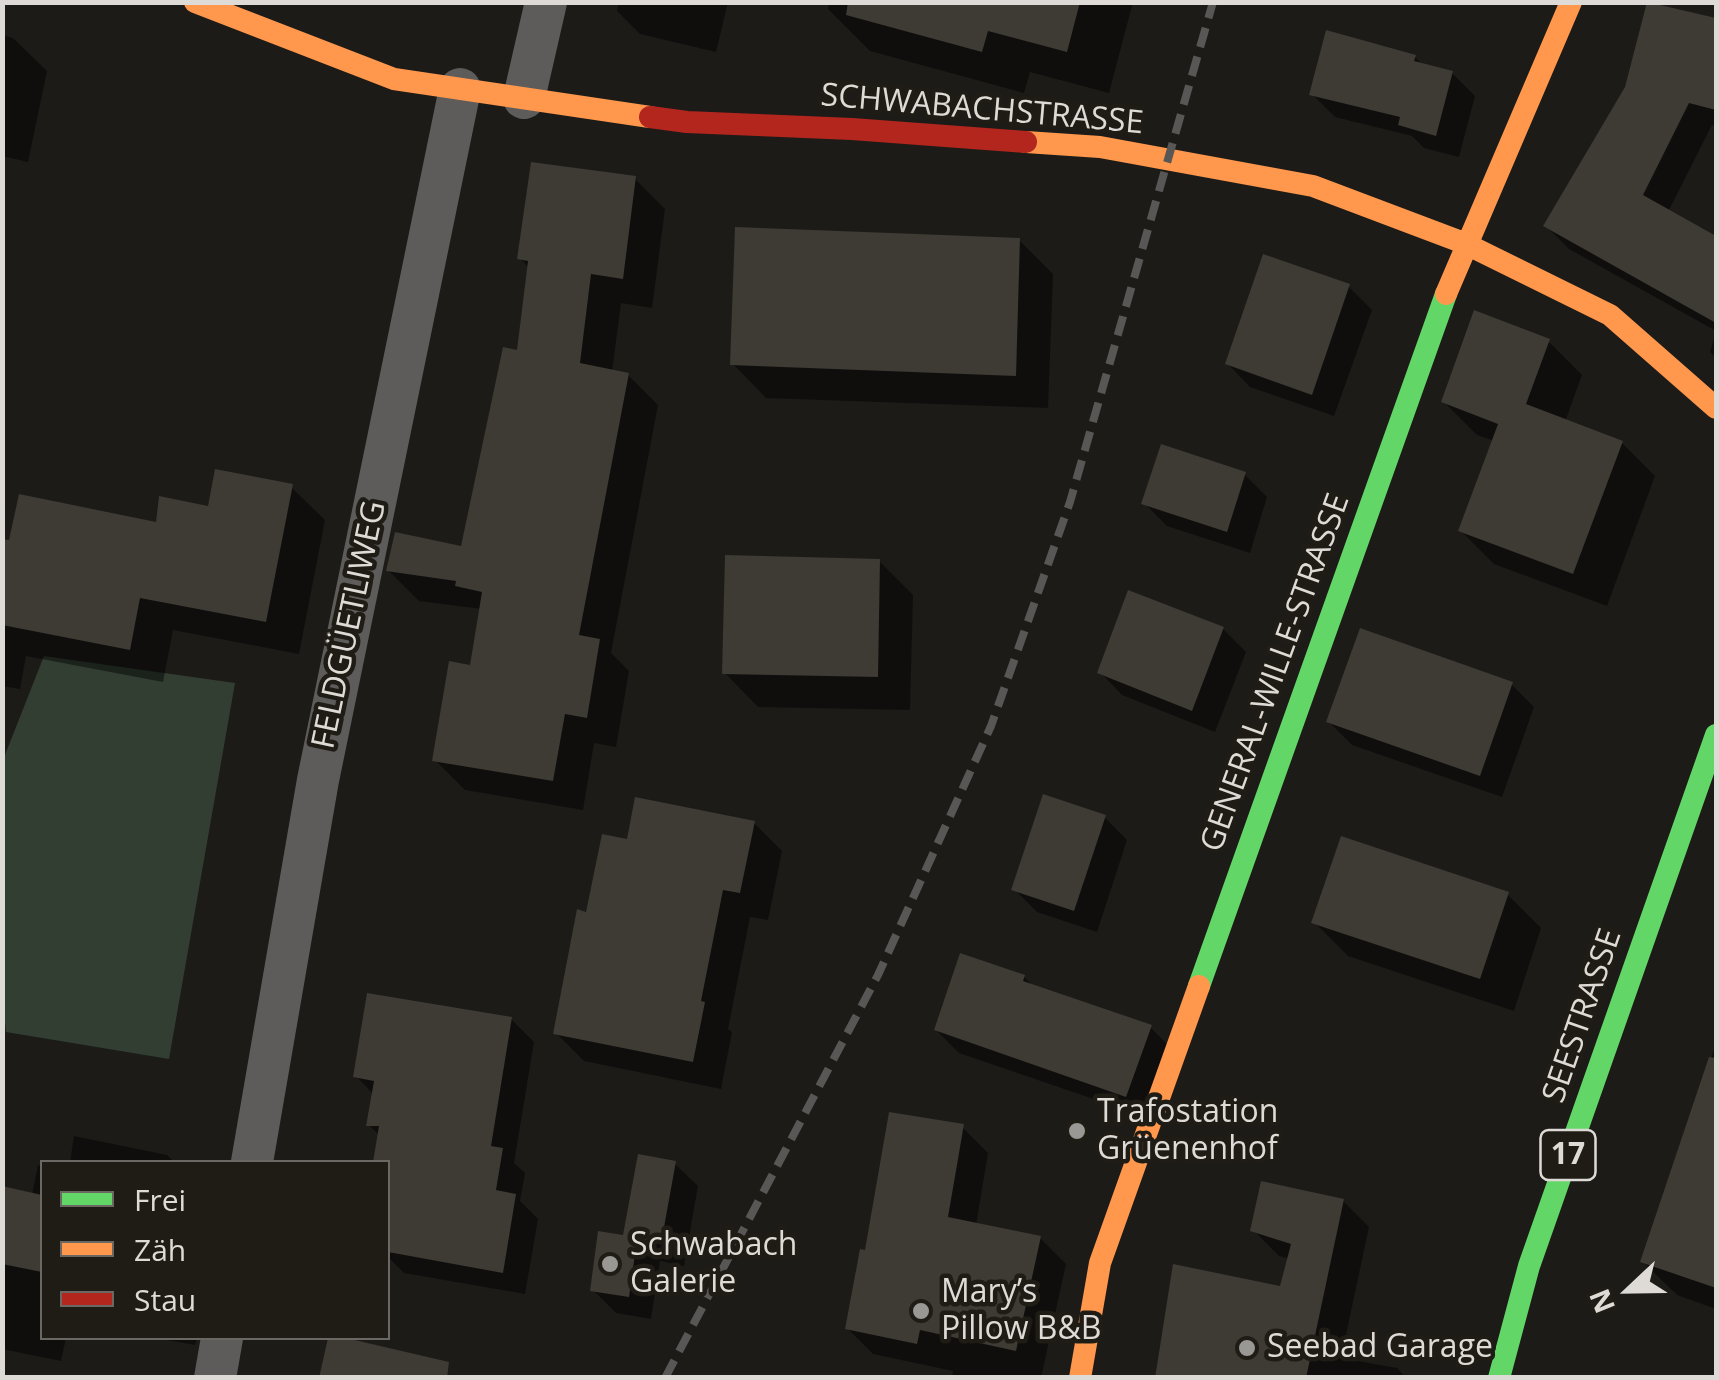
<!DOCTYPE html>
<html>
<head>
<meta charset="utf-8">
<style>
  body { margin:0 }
  #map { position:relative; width:1719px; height:1380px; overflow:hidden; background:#1d1b18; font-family:"Open Sans",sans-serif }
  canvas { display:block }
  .frame { position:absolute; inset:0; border:5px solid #dedbd7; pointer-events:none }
  .legend { position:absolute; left:40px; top:1160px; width:350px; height:180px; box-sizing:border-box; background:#1f1c16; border:2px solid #6b6863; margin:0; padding:12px 18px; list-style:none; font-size:30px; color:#dedbd7 }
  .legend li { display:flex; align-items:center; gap:20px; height:50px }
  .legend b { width:50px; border:2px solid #6b6863 }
  .north { position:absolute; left:1579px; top:1240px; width:100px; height:100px; -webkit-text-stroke:8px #1f1c16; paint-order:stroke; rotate:248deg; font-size:28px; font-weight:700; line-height:40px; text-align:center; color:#dedbd7 }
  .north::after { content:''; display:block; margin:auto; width:35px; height:45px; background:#dedbd7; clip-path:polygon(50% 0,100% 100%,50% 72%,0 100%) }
</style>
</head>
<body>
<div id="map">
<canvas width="1719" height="1380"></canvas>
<div class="frame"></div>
<ul class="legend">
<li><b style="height:12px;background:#63d668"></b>Frei</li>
<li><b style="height:12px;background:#ff974d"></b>Zäh</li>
<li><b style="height:12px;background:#b3261e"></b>Stau</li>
</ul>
<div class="north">N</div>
</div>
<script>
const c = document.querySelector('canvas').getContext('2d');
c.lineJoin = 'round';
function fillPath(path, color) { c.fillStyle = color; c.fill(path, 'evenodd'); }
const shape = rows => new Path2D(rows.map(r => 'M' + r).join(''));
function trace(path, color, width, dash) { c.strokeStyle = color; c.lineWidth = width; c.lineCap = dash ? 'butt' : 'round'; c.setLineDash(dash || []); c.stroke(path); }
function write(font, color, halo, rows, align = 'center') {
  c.font = font + ' "Open Sans",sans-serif'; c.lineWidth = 9; c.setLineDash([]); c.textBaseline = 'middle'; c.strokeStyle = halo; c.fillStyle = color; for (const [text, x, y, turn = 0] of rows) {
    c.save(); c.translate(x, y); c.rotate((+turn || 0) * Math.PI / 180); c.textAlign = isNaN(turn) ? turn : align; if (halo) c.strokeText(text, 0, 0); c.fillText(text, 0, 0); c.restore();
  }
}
fillPath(shape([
  [44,656,235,683,169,1059,6,1032,2,991,3,760]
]), '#333e33');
fillPath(shape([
  [619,2,728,2,716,52,640,34,617,11],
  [830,2,1133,2,1109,93,1030,72,1024,93,870,51,828,9],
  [1649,3,1716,21,1716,126,1712,125,1668,212,1702,230,1716,245,1716,331,1569,249,1546,226,1628,88],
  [2,35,13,38,47,71,28,162,2,156],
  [1415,57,1424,66,1452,73,1475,96,1459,157,1424,148,1412,136,1335,117,1312,94],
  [635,179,665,209,652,308,621,303,612,372,628,375,658,405,611,653,629,671,616,747,594,743,583,810,465,790,435,760,472,668,482,609,419,601,389,571,463,549,519,353,530,269,520,258],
  [1019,240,1053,274,1048,408,766,398,733,364],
  [1349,287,1372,310,1334,416,1250,387,1228,364],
  [1716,332,1716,358,1710,352],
  [1548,341,1582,375,1565,422,1622,443,1655,476,1607,606,1494,564,1461,531,1494,441,1477,435,1443,401],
  [1245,475,1267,497,1250,553,1167,526,1144,503],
  [291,487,325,520,299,654,173,630,163,682,26,656,20,689,2,686,2,541,158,525],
  [879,561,913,595,910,710,758,707,725,673],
  [1223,629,1246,652,1215,732,1122,695,1100,672],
  [1511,684,1534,707,1502,797,1352,745,1329,722],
  [1104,817,1127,840,1097,932,1037,912,1014,889],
  [754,823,782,851,768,920,750,917,728,1029,732,1032,721,1089,584,1061,556,1033,588,915,629,842],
  [1507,894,1541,928,1514,1011,1348,956,1314,922],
  [1024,977,1034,987,1150,1027,1173,1050,1149,1118,959,1053,936,1030],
  [511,1019,534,1042,514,1163,525,1173,520,1201,538,1219,525,1294,404,1273,388,1257,388,1162,375,1162,380,1136,369,1125,374,1095,356,1076],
  [1716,1044,1716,1309,1677,1295,1643,1262],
  [962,1127,988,1153,976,1225,1040,1238,1066,1264,1041,1378,952,1378,953,1371,873,1354,847,1328,867,1253],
  [74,1136,167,1155,174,1162,70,1162],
  [675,1164,698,1186,684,1266,660,1261,651,1319,616,1313,593,1290],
  [38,1165,42,1166,42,1338,66,1338,61,1361,2,1349,2,1188,32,1195],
  [1343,1201,1369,1227,1341,1358,1397,1368,1406,1378,1158,1378,1281,1289,1290,1259,1279,1256,1253,1230],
  [156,1338,197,1338,195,1345]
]), '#0007');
fillPath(shape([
  [848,2,1080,2,1067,52,988,31,982,52,846,15],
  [1647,2,1716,18,1716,110,1689,103,1643,195,1716,236,1716,323,1543,226,1625,87],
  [1326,30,1416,55,1414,61,1453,71,1436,136,1398,125,1400,117,1309,95],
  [531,162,636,176,623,279,591,274,580,363,629,373,579,635,600,639,587,718,565,714,553,781,432,761,449,661,470,665,482,592,455,586,456,581,386,571,395,532,461,546,503,347,517,350,528,261,517,259],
  [735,227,1020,238,1016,376,730,365],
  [1263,254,1350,284,1312,395,1225,364],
  [1474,310,1550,339,1526,404,1623,441,1573,574,1458,531,1498,424,1441,402],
  [1161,444,1246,472,1227,532,1141,504],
  [215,469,293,484,266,622,140,598,130,650,2,625,2,539,9,540,19,494,156,522,159,496,208,506],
  [725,555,880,559,878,677,722,674],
  [1128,590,1224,627,1192,711,1097,673],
  [1360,628,1513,682,1480,776,1326,722],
  [1043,794,1106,815,1074,911,1011,890],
  [635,797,755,821,740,893,723,890,701,1001,705,1002,693,1062,553,1034,577,909,586,912,602,834,627,839],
  [1341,836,1509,892,1480,979,1311,923],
  [960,953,1025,975,1023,981,1152,1025,1126,1097,934,1030],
  [367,993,512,1017,491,1146,503,1148,496,1190,516,1194,503,1273,388,1252,388,1162,373,1162,379,1126,366,1126,374,1081,353,1077],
  [1709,1057,1716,1058,1716,1288,1640,1262],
  [889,1112,964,1124,948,1217,1041,1236,1016,1351,920,1330,917,1344,845,1329,860,1249,865,1250],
  [638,1154,676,1161,661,1244,637,1240,629,1297,590,1291,598,1231,623,1235],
  [1261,1181,1344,1199,1306,1378,1155,1378,1173,1264,1280,1286,1291,1244,1250,1231],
  [2,1186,42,1195,42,1272,2,1264],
  [328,1338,346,1338,449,1362,447,1378,319,1378]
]), '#3e3a34');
trace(shape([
  [524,98,546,2],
  [252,1162,318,780,460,89],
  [215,1378,222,1338]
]), '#5d5c5b', 42);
trace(shape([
  [1199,986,1446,294],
  [1499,1378,1529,1266,1716,735]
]), '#63d668', 22);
trace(shape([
  [195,2,394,79,650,117],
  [1026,142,1100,147,1313,186,1464,243,1610,315,1716,408],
  [1446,294,1571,2],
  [1080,1378,1100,1263,1199,986]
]), '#ff974d', 22);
trace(shape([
  [650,117,687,122,852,129,1026,142]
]), '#b3261e', 22);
trace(shape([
  [665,1378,878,975,991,726,1070,502,1213,2]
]), '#585755', 8, [20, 10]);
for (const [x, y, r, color] of [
  [1077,1131,10,"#9a9894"],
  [610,1264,10,"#9a9894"],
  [921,1311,10,"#9a9894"],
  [1247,1348,10,"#9a9894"]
]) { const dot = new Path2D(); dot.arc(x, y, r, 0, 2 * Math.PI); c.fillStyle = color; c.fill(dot); trace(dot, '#1f1c16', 4); }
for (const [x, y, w] of [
  [1568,1155,55]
]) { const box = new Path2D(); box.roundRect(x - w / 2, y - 25, w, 50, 8); c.fillStyle = '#1f1c16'; c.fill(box); trace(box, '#dedbd7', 2.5); }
write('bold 30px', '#dedbd7', null, [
  ["17",1568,1155]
]);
write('32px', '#dedbd7', '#1f1c16', [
  ["SCHWABACHSTRASSE",982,110,5],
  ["FELDGÜETLIWEG",350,625,-78],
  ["GENERAL-WILLE-STRASSE",1276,673,-70],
  ["SEESTRASSE",1583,1016,-71]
]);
write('32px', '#dedbd7', '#1f1c16', [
  ["Trafostation",1097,1113],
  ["Grüenenhof",1097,1150],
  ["Schwabach",630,1246],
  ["Galerie",630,1283],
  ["Mary’s",941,1293],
  ["Pillow B&B",941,1330],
  ["Seebad Garage",1267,1348]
], 'left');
</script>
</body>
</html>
